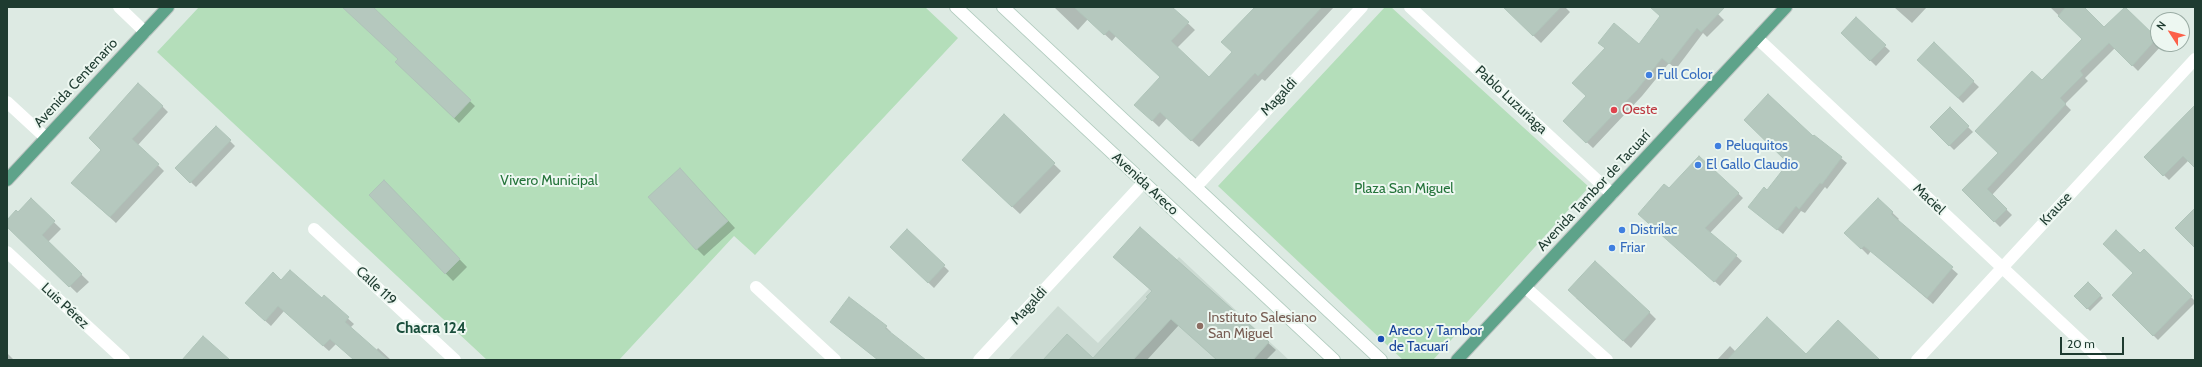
<!DOCTYPE html>
<html>
<head>
<meta charset="utf-8">
<style>
  body { margin:0 }
  #map { position:relative; width:2202px; height:367px; overflow:hidden; background:#ddeae3; font-family:Cabin,sans-serif }
  canvas { display:block }
  .frame { position:absolute; inset:0; border:8px solid #1e3b30; pointer-events:none }
  .north { position:absolute; left:2150px; top:12px; width:40px; height:40px; box-sizing:border-box; background:#edf7f1; border:1px solid #9aaca4; border-radius:50%; rotate:306deg; font-size:11px; font-weight:700; line-height:16px; text-align:center; color:#1e3b30 }
  .north::after { content:''; display:block; margin:auto; width:14px; height:18px; background:#fc6049; clip-path:polygon(50% 0,100% 100%,50% 72%,0 100%) }
  .scale { position:absolute; left:2060px; top:337px; width:64px; height:18px; box-sizing:border-box; border:2px solid #1e3b30; border-top:0; padding-left:5px; font-size:12px; line-height:14px; white-space:nowrap; color:#1e3b30; -webkit-text-stroke:3px #edf7f1; paint-order:stroke }
</style>
</head>
<body>
<div id="map">
<canvas width="2202" height="367"></canvas>
<div class="frame"></div>
<div class="north">N</div>
<div class="scale">20 m</div>
</div>
<script>
const c = document.querySelector('canvas').getContext('2d');
c.lineJoin = 'round';
function fillPath(path, color) { c.fillStyle = color; c.fill(path, 'evenodd'); }
const shape = rows => new Path2D(rows.map(r => 'M' + r).join(''));
function trace(path, color, width, dash) { c.strokeStyle = color; c.lineWidth = width; c.lineCap = dash ? 'butt' : 'round'; c.setLineDash(dash || []); c.stroke(path); }
function write(font, color, halo, rows, align = 'center') {
  c.font = font + ' Cabin,sans-serif'; c.lineWidth = 4; c.setLineDash([]); c.textBaseline = 'middle'; c.strokeStyle = halo; c.fillStyle = color; for (const [text, x, y, turn = 0] of rows) {
    c.save(); c.translate(x, y); c.rotate((+turn || 0) * Math.PI / 180); c.textAlign = isNaN(turn) ? turn : align; if (halo) c.strokeText(text, 0, 0); c.fillText(text, 0, 0); c.restore();
  }
}
fillPath(shape([
  [1179,257,1289,360,1008,360,1058,306,1098,343]
]), '#cbdad2');
fillPath(shape([
  [199,7,925,7,958,38,755,255,734,236,619,360,487,360,157,52],
  [1385,7,1391,7,1589,187,1433,360,1403,360,1218,186]
]), '#b4deba');
fillPath(shape([
  [344,7,371,7,475,106,459,123,396,62,399,59],
  [1054,7,1171,7,1195,30,1177,48,1209,78,1233,52,1222,42,1255,7,1334,7,1265,81,1262,79,1199,147,1167,118,1159,127,1142,111,1161,77,1116,36,1112,41,1088,19,1078,30],
  [1504,7,1565,7,1570,12,1541,43],
  [1652,7,1723,7,1717,13,1724,20,1707,37,1703,33,1676,69,1669,63,1642,96,1593,148,1564,121,1587,96,1606,49,1599,43,1639,45,1661,16],
  [1894,7,1927,7,1912,23],
  [2050,7,2082,7,2104,29,2125,8,2158,41,2158,44,2162,45,2138,71,2115,48,2085,78,2088,81,2065,104,2071,110,1992,195,2012,215,2000,227,1963,190,1999,153,2042,81,2083,39],
  [1856,19,1890,51,1876,66,1842,33],
  [1934,44,1979,87,1963,103,1918,60],
  [162,106,168,112,138,145,164,171,116,223,79,189,103,150],
  [2195,107,2195,166,2189,160,2169,180,2145,157],
  [1950,109,1973,132,1954,150,1931,127],
  [1004,116,1061,171,1020,214,970,167],
  [216,127,235,146,196,187,176,168],
  [1814,136,1847,163,1827,189,1825,187,1805,213,1801,211,1783,234,1755,212,1767,191],
  [1699,157,1743,198,1710,233,1742,261,1720,286,1645,219,1669,189],
  [687,176,735,228,704,256,697,249],
  [384,181,467,267,453,281,370,195],
  [1878,199,1899,219,1897,221,1958,274,1933,304,1871,251,1868,255,1846,233],
  [31,200,61,229,48,242,89,282,77,293,7,226,7,222],
  [1140,228,1276,350,1266,360,1217,360,1179,325,1147,360,1045,360,1093,360,1149,298,1153,292,1114,257],
  [907,230,949,271,934,288,891,247],
  [2144,250,2195,301,2195,303,2158,340,2113,295,2134,274,2140,255],
  [281,281,322,299,324,297,354,324,350,328,376,351,378,348,391,360,355,360,336,344,329,351,284,311,271,326,252,309],
  [2088,284,2103,298,2090,311,2076,296],
  [1576,298,1649,312,1656,319,1631,348],
  [831,322,886,327,891,332,890,333,924,360,878,360],
  [1730,346,1736,352,1811,360,1717,360],
  [7,353,14,360,7,360]
]), '#0003');
const building = shape([
  [342,7,373,7,471,100,454,118,395,62,398,59,342,7],
  [1074,7,1172,7,1189,22,1171,41,1209,77,1232,52,1221,42,1255,7,1322,7,1258,76,1255,73,1191,141,1160,112,1152,121,1134,105,1160,77,1109,30,1104,35,1074,7],
  [1503,7,1561,7,1533,36,1503,7],
  [1650,7,1725,7,1701,32,1697,28,1669,64,1662,58,1636,91,1586,143,1563,121,1586,96,1572,83,1605,48,1598,43,1614,23,1639,44,1660,16,1650,7],
  [2066,7,2084,7,2104,27,2125,7,2157,38,2132,66,2109,43,2080,71,2083,75,2060,98,2066,104,1987,189,2007,209,1994,222,1962,190,1998,153,1975,131,2032,71,2042,80,2082,39,2058,16,2066,7],
  [1856,17,1886,45,1870,61,1841,33,1856,17],
  [1934,42,1974,81,1958,98,1917,60,1934,42],
  [138,83,163,106,132,139,159,164,110,217,71,183,101,150,89,138,138,83],
  [1768,94,1813,136,1814,135,1842,157,1822,184,1820,183,1799,209,1796,206,1777,230,1748,207,1764,187,1767,190,1788,163,1744,120,1768,94],
  [2195,105,2195,168,2183,156,2163,176,2144,157,2195,105],
  [1950,107,1969,126,1949,146,1930,127,1950,107],
  [1004,114,1055,163,1012,207,962,160,1004,114],
  [216,126,231,140,190,183,175,168,216,126],
  [1699,156,1739,193,1705,228,1737,255,1714,282,1638,214,1664,184,1669,188,1699,156],
  [680,168,728,221,696,250,648,197,680,168],
  [384,180,460,259,445,274,369,195,384,180],
  [31,198,55,221,42,235,82,274,69,287,7,227,7,220,16,210,18,212,31,198],
  [1878,198,1893,212,1891,214,1953,267,1927,298,1864,246,1861,249,1844,233,1878,198],
  [2195,208,2195,248,2175,228,2195,208],
  [1140,227,1269,342,1253,360,1217,360,1171,319,1133,360,1043,360,1067,334,1093,358,1148,298,1146,297,1152,291,1113,257,1140,227],
  [907,229,945,265,928,283,890,247,907,229],
  [2116,230,2140,253,2144,249,2192,296,2153,336,2112,295,2133,273,2103,244,2116,230],
  [1595,261,1650,312,1623,341,1568,290,1595,261],
  [290,270,322,298,324,295,349,317,345,322,388,360,354,360,330,339,323,346,278,306,265,321,245,303,273,272,281,280,290,270],
  [2088,282,2101,295,2087,309,2074,296,2088,282],
  [849,297,887,326,885,328,926,360,878,360,830,322,849,297],
  [1767,317,1806,354,1838,320,1880,360,1727,360,1767,317],
  [203,336,230,360,182,360,203,336]
]);
fillPath(building, '#b5c8be');
trace(building, '#afc4b9', 1);
const secondary = shape([
  [956,7,1334,360],
  [1003,7,1381,360]
]);
const primary = shape([
  [7,180,168,7],
  [1457,360,1786,7]
]);
trace(secondary, '#b0cbbe', 14);
trace(primary, '#bcc4c1', 14);
trace(shape([
  [7,102,46,138]
]), '#fff', 12);
trace(shape([
  [119,7,145,32],
  [1410,7,1612,194],
  [1757,38,2101,360],
  [1196,187,1362,7],
  [314,229,455,360],
  [7,252,124,360],
  [756,287,835,360],
  [1525,287,1607,360],
  [979,360,1144,182],
  [1917,360,2195,59]
]), '#fff', 12);
trace(secondary, '#fff', 12);
trace(primary, '#5ea38a', 12);
for (const [x, y, r, color] of [
  [1649,75,4,"#3f7fe0"],
  [1614,110,4,"#e0444e"],
  [1718,146,4,"#3f7fe0"],
  [1698,165,4,"#3f7fe0"],
  [1622,230,4,"#3f7fe0"],
  [1612,248,4,"#3f7fe0"],
  [1200,326,4,"#8d6e63"],
  [1381,339,4,"#1a4fb4"]
]) { const dot = new Path2D(); dot.arc(x, y, r, 0, 2 * Math.PI); c.fillStyle = color; c.fill(dot); trace(dot, '#edf7f1', 1.5); }
write('14px', '#366cbe', '#edf7f1', [
  ["Full Color",1657,75],
  ["Peluquitos",1726,146],
  ["El Gallo Claudio",1706,165],
  ["Distrilac",1630,230],
  ["Friar",1620,248]
], 'left');
write('14px', '#1e3b30', '#edf7f1', [
  ["Avenida Centenario",76,83,-47],
  ["Magaldi",1279,97,-47],
  ["Pablo Luzuriaga",1511,100,43],
  ["Avenida Areco",1145,184,43],
  ["Avenida Tambor de Tacuarí",1594,191,-47],
  ["Maciel",1929,199,43],
  ["Krause",2056,209,-47],
  ["Calle 119",376,286,43],
  ["Luis Pérez",65,306,43],
  ["Magaldi",1029,306,-47]
]);
write('14px', '#be3a42', '#edf7f1', [
  ["Oeste",1622,110]
], 'left');
write('14px', '#25743b', '#edf7f1', [
  ["Vivero Municipal",549,181],
  ["Plaza San Miguel",1404,189]
]);
write('14px', '#785e54', '#edf7f1', [
  ["Instituto Salesiano",1208,318],
  ["San Miguel",1208,334]
], 'left');
write('14px', '#164399', '#edf7f1', [
  ["Areco y Tambor",1389,331],
  ["de Tacuarí",1389,347]
], 'left');
write('bold 15px', '#194e3b', '#edf7f1', [
  ["Chacra 124",431,329]
]);
</script>
</body>
</html>
